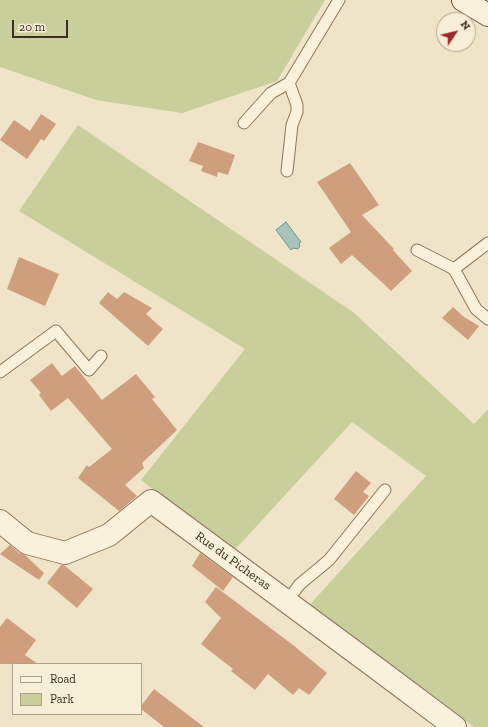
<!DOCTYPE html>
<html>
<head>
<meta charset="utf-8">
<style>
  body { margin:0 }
  #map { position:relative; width:488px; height:727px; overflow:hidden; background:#f0e4c8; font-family:"Zilla Slab",serif }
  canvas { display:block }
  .legend { position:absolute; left:12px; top:663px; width:130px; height:52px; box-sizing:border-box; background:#f7eed8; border:1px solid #ada18e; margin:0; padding:5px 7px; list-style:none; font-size:12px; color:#3d2e20 }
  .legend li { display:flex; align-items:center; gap:8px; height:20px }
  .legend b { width:20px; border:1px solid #ada18e }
  .north { position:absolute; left:436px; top:12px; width:40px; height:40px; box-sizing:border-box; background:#f7eed8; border:1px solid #ada18e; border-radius:50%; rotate:55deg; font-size:11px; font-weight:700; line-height:16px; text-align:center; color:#3d2e20 }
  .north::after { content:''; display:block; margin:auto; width:14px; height:18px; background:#9e2a2b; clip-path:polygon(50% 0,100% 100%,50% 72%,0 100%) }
  .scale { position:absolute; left:12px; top:20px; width:56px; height:18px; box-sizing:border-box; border:2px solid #3d2e20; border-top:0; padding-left:5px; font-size:12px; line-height:14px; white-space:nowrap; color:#3d2e20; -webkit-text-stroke:3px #f7eed8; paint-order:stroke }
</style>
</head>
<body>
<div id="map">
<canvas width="488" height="727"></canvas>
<ul class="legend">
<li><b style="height:5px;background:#faf1dc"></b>Road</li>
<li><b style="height:11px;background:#c9cf9b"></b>Park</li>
</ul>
<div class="north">N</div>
<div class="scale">20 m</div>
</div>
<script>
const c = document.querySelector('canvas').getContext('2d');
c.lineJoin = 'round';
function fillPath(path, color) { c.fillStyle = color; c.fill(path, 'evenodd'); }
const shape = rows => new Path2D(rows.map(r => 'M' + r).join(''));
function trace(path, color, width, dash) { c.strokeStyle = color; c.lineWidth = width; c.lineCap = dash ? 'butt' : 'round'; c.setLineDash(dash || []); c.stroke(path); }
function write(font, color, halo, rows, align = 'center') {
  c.font = font + ' "Zilla Slab",serif'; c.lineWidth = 4; c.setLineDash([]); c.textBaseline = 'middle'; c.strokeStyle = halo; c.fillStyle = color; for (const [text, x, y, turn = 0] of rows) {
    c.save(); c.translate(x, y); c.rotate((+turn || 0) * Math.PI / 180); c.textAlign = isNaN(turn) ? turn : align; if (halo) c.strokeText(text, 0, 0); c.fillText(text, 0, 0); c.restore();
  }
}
fillPath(shape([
  [0,0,325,0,277,81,182,113,96,100,0,67],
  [78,125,353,312,474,424,488,409,488,727,474,727,305,610,426,476,352,422,232,553,141,480,245,349,19,211]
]), '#c9cf9b');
const water = shape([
  [286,222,301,242,299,243,300,246,298,249,293,248,291,250,276,230,286,222]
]);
fillPath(water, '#a9c4bc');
trace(water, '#6f938a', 1);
fillPath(shape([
  [41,114,56,124,44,141,41,139,27,159,0,140,14,120,30,131],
  [198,142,235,155,228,175,218,172,217,177,201,171,203,166,189,161],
  [350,163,379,205,362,215,394,249,393,250,412,271,391,291,386,286,352,255,341,264,329,248,351,232,317,182],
  [19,257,59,274,45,306,7,289],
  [108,292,117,299,124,292,152,308,146,314,163,329,148,346,99,303],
  [453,307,464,317,479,326,468,340,442,318],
  [52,363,62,376,75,366,102,400,136,374,155,397,152,399,177,430,142,463,144,468,125,485,137,496,119,511,78,478,87,465,89,467,112,449,68,398,51,411,39,395,41,393,30,380],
  [356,471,371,483,363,492,369,496,354,515,334,499],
  [10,545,19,553,25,555,44,573,39,580,0,554],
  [200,553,233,577,223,591,192,566],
  [61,565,64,565,93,589,77,608,47,583],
  [216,587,293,645,327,673,309,695,299,688,293,695,268,674,255,690,231,671,233,669,201,644,221,618,205,602],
  [7,618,36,640,25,655,38,664,0,664,0,627],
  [154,689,204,727,164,727,141,709,141,706]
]), '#cf9f7d');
const service = shape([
  [289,83,339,0],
  [244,123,271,93,289,83,297,105,297,112,292,125,287,171],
  [417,250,454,269,488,243],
  [454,269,476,309,488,319],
  [0,372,56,331,89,370,101,356],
  [287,601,300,584,329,560,385,490]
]);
const minor = shape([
  [0,521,27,543,65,553,109,535,151,501,379,670,455,727]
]);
const secondary = shape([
  [463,0,488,15]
]);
trace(service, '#8d765c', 13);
trace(minor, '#8d765c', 24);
trace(secondary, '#6f573f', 24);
trace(service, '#faf1dc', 11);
trace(minor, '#faf1dc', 22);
trace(secondary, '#faf1dc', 22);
write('13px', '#3d2e20', '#f7eed8', [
  ["Rue du Picheras",233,561,36]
]);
</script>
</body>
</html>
